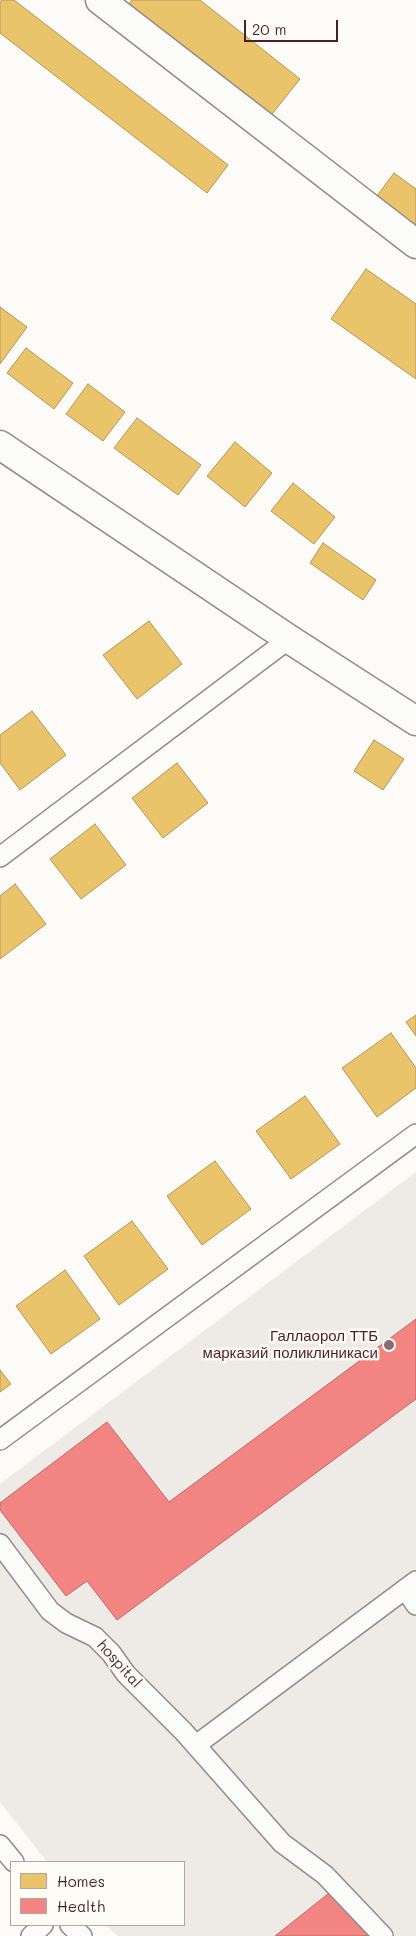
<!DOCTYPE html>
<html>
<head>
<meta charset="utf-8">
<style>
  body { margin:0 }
  #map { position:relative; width:416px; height:1936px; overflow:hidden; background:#fcfbf8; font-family:Mali,sans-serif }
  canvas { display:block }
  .legend { position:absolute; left:10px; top:1861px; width:175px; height:65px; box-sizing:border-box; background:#fdfcf7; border:1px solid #b5a4a5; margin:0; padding:6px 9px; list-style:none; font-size:15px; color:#4a1f2b }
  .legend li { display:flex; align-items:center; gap:10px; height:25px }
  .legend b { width:25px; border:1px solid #b5a4a5 }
  .scale { position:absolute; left:244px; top:20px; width:94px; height:22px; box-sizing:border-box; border:2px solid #4a1f2b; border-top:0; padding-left:6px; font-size:15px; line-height:18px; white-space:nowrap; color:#4a1f2b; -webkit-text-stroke:4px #fdfcf7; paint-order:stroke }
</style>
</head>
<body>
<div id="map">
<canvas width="416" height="1936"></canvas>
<ul class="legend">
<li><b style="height:14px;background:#e9c46a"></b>Homes</li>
<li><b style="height:14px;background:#f28482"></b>Health</li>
</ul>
<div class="scale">20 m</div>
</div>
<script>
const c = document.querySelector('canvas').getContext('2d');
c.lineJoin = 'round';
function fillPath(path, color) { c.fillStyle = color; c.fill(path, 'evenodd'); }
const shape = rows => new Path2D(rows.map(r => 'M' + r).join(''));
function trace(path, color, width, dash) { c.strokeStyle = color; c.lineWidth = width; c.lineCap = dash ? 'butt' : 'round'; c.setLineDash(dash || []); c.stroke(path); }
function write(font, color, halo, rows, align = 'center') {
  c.font = font + ' Mali,sans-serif'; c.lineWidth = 5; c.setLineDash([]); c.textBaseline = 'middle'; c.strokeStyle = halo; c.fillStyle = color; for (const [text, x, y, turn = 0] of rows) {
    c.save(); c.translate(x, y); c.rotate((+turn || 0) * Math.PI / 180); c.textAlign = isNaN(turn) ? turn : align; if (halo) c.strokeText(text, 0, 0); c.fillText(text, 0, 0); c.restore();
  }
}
fillPath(shape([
  [416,1172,416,1936,118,1936,105,1925,184,1925,184,1862,47,1862,0,1802,0,1484]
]), '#eeebe7');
const homes = shape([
  [2,0,14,0,228,165,207,193,0,33,0,2,2,0],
  [132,0,200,0,300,79,261,128,119,16,132,0],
  [394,173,416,189,416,247,366,211,394,173],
  [366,269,416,304,416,379,331,319,366,269],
  [0,307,27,327,0,364,0,307],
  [26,348,73,383,54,409,7,373,26,348],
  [88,384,125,412,103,441,66,414,88,384],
  [137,418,201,465,178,495,114,448,137,418],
  [235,442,272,473,245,507,207,476,235,442],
  [293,483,335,517,314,544,271,511,293,483],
  [323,543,376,580,363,600,310,563,323,543],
  [149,621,182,664,137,699,103,655,149,621],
  [32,711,66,755,20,790,0,763,0,735,32,711],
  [374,740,404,759,383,790,354,771,374,740],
  [177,763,208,803,163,838,132,798,177,763],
  [95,824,126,865,81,899,50,859,95,824],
  [15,884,46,924,0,959,0,896,15,884],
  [416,1015,416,1036,406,1022,416,1015],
  [391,1033,416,1068,416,1088,377,1117,342,1068,391,1033],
  [305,1096,340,1144,291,1179,256,1131,305,1096],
  [215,1161,251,1209,202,1245,167,1196,215,1161],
  [132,1221,168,1269,119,1305,84,1256,132,1221],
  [65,1270,100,1319,51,1354,16,1306,65,1270],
  [0,1370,11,1384,0,1392,0,1370]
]);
fillPath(homes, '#e9c46a');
trace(homes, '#b99257', 1);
const health = shape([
  [416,1319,416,1399,117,1620,87,1581,66,1596,0,1510,0,1503,107,1422,169,1502,416,1319],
  [333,1890,369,1936,275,1936,333,1890]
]);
fillPath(health, '#f28482');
trace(health, '#c06668', 1);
const service = shape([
  [0,857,289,639],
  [0,1440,416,1134],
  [0,1544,50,1611,66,1623,95,1637,111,1653,126,1674,183,1731,282,1843,325,1875,383,1936],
  [405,1589,416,1605],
  [196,1745,416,1581],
  [0,1845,14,1862],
  [70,1925,82,1936],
  [31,1936,43,1925]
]);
const minor = shape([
  [100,0,416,244]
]);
const tertiary = shape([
  [0,445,289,639,416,721]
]);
trace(service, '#928a8b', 22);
trace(minor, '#928a8b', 31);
trace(tertiary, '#928a8b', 31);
trace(service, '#fbfbf9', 19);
trace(minor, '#fbfbf9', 28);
trace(tertiary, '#fbfbf9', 28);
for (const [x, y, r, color] of [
  [389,1345,6,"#886c73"]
]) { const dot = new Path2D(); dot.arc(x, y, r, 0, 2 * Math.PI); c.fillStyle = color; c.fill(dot); trace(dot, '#fdfcf7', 2); }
write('15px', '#4a1f2b', '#fdfcf7', [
  ["Галлаорол ТТБ",378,1336],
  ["марказий поликлиникаси",378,1353]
], 'right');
write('15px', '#4a1f2b', '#fdfcf7', [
  ["hospital",119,1664,48]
]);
</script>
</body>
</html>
